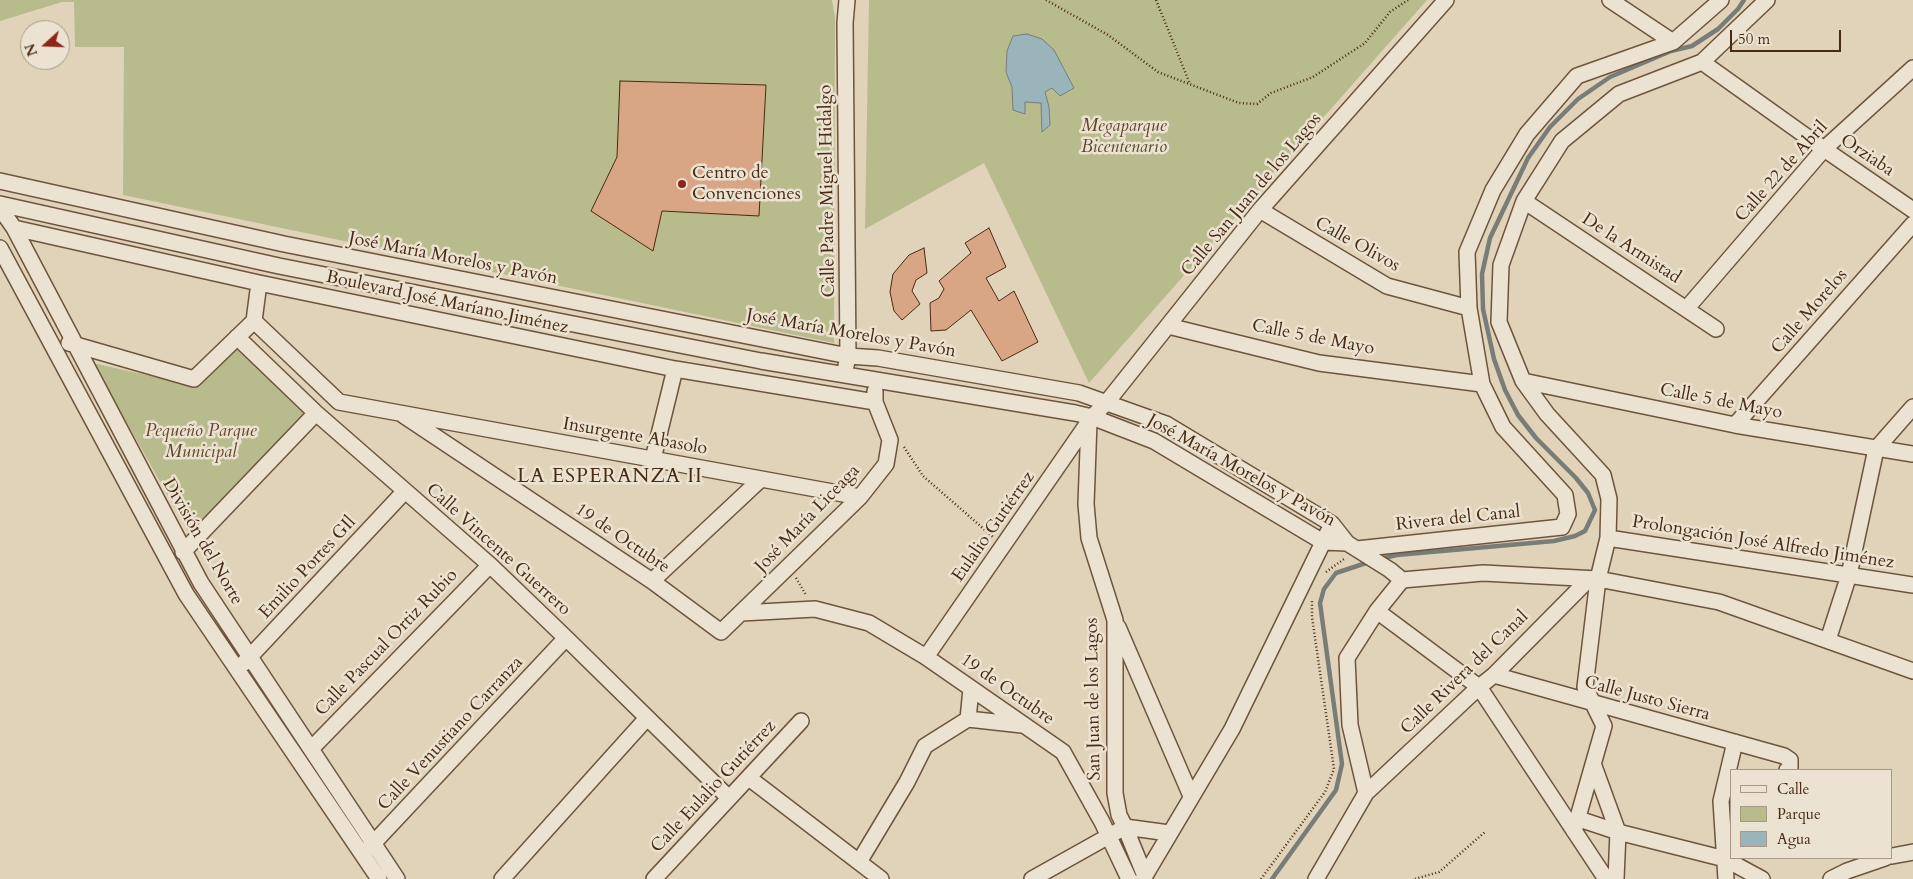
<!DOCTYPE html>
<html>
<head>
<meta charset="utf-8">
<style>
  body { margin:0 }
  #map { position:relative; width:1913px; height:879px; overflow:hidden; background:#e0d3ba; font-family:Cardo,serif }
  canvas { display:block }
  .legend { position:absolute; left:1730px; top:769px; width:162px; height:90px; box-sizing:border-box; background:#ebe2d2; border:1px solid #aa9886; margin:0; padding:6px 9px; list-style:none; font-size:15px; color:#492a13 }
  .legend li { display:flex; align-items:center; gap:10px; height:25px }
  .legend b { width:25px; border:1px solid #aa9886 }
  .north { position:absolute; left:20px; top:20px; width:50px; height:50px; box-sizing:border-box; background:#ebe2d2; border:1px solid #aa9886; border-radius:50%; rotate:250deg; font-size:14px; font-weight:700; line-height:20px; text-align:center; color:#492a13 }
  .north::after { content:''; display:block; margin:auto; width:18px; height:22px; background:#8f2418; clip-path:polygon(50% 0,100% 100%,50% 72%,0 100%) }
  .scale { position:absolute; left:1730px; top:30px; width:111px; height:22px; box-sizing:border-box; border:2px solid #492a13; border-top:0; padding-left:6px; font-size:15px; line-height:18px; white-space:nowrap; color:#492a13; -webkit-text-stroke:4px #ebe2d2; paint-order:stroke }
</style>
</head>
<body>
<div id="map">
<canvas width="1913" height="879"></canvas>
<ul class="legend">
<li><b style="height:6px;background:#ebe2d2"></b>Calle</li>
<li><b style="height:14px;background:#b8bb8c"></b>Parque</li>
<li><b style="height:14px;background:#99b5bb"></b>Agua</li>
</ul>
<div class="north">N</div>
<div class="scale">50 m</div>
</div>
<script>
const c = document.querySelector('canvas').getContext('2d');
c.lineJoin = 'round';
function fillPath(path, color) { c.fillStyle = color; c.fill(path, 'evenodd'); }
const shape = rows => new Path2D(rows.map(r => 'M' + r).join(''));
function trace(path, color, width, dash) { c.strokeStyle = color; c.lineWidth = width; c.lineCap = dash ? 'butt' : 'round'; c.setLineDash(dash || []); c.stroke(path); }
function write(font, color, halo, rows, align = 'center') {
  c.font = font + ' Cardo,serif'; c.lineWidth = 5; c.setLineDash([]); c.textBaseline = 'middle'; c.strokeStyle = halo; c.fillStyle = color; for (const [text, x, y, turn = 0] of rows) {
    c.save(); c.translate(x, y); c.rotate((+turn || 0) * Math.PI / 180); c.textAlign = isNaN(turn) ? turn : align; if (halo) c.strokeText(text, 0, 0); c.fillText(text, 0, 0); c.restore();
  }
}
fillPath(shape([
  [0,0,832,0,835,17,834,343,123,195,124,47,75,47,74,2,62,2,0,21],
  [869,0,1427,0,1089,383,984,163,865,229],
  [239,346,308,413,189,533,93,363,195,386]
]), '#b8bb8c');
const water = shape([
  [1027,34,1042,39,1054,50,1074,88,1060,96,1052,88,1045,92,1049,107,1050,125,1042,132,1041,103,1025,102,1025,114,1013,110,1012,87,1006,72,1007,51,1013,36,1027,34]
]);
fillPath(water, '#99b5bb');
trace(water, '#797d78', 1);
trace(shape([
  [1379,559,1397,555,1554,541,1575,536,1585,531,1595,510,1588,493,1576,478,1536,438,1518,415,1505,390,1494,359,1483,309,1482,274,1490,238,1528,158,1550,127,1578,99,1610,77,1671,51,1692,46,1718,29,1738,9,1744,0],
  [1272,879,1336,790,1342,764,1320,603,1324,589,1336,573,1369,562]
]), '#797d78', 4.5);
const building = shape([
  [620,81,766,85,759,216,662,211,653,251,591,211,617,157,620,81],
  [989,228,1006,267,986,278,999,301,1014,291,1038,342,1002,361,971,310,946,330,931,331,930,303,939,298,944,289,939,281,971,253,965,243,989,228],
  [924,248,927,273,916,280,912,291,920,304,902,320,894,311,890,292,893,274,909,255,924,248]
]);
fillPath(building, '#d9a685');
trace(building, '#492a13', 1);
const street = shape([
  [1610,0,1673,42],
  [1702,62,1824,149,1913,210],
  [0,181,284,244,848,356,878,358,1079,393,1166,424,1332,524,1347,543,1390,570,1402,580,1483,573,1598,579,1719,602,1913,671],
  [1524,201,1716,329],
  [0,204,279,266,761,361,1075,413,1092,417,1154,441,1323,542,1347,543],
  [0,208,14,228,201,583,397,879],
  [1260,210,1387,286,1469,308],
  [14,228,259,283,675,369,875,402],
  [0,248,186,594,379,879],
  [1687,308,1824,149,1913,68],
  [254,321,339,402,860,497],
  [254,321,259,283],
  [1168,326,1319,363,1482,384],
  [237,337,316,413,490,565,566,638,728,797],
  [69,343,194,379,254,321],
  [846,366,848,356,845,23,847,0],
  [1523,381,1735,425,1913,454],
  [403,415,652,581,721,632,860,497,886,464,890,440,875,402,875,391],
  [1089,422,1086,504,1089,538,1115,620,1115,793,1119,815,1125,827,1169,833],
  [1735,425,1913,224],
  [653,459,675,369],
  [1608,538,1913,585],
  [1357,549,1562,527,1568,514,1565,495,1503,427,1482,384,1469,308,1467,252,1493,190,1527,134,1577,76,1673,42,1721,0],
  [183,552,316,413],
  [652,581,761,479],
  [1377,611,1479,687,1606,879],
  [741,613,815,609,869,623,926,657,1063,752,1102,822,1129,879],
  [1118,627,1191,796],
  [1828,640,1849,575,1876,449,1913,407],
  [926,657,1092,417,1107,402,1260,210,1446,0],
  [244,663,405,491],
  [1494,675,1784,756,1790,760,1790,768,1787,770],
  [968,719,1022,725],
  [312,748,490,565],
  [1594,766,1618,832,1616,879],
  [749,778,881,879],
  [1366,793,1350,725,1347,658,1377,611,1402,580],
  [1579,819,1618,832,1725,859,1762,879],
  [1574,831,1604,726,1585,687,1598,579,1608,538,1609,499,1603,475,1547,414,1523,381,1499,322,1501,265,1524,201,1562,141,1619,94,1702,62,1767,0],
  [367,850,566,638],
  [1892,856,1913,852],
  [859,862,907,782,925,746,968,719,971,689],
  [502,879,647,718],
  [654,879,801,721],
  [1032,879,1125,827,1145,876],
  [1143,879,1232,729,1328,532],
  [1316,879,1366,793,1479,687,1494,675,1589,579],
  [1726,879,1721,801,1735,742],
  [1831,879,1847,871,1885,858]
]);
trace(street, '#6f543d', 18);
trace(shape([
  [1046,0,1108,35,1158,72,1239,103,1257,104,1271,93,1313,77,1365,43,1390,12,1408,0],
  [1156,0,1190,84],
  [904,447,923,476,993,537],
  [1326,572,1344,559],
  [796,578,806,595],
  [1261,879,1325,792,1334,769,1312,617,1312,600],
  [1415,879,1439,872,1485,832]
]), '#492a13', 2.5, [1, 2.5]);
trace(street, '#ebe2d2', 15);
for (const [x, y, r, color] of [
  [682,184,5,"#8f2418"]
]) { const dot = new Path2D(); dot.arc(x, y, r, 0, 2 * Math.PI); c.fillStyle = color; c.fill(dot); trace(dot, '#ebe2d2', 2); }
write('italic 18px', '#5f472b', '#ebe2d2', [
  ["Megaparque",1124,127],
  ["Bicentenario",1124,148],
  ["Pequeño Parque",201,432],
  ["Municipal",201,453]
]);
write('18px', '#492a13', '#ebe2d2', [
  ["Orziaba",1867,156,34],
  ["Calle 22 de Abril",1782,172,-48],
  ["Calle Padre Miguel Hidalgo",828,191,-91],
  ["Calle San Juan de los Lagos",1252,195,-50],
  ["Calle Olivos",1357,245,29],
  ["De la Armistad",1631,249,33],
  ["José María Morelos y Pavón",453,259,11],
  ["Boulevard José Maríano Jiménez",447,303,12],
  ["Calle Morelos",1810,312,-49],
  ["José María Morelos y Pavón",851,334,10],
  ["Calle 5 de Mayo",1313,338,11],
  ["Calle 5 de Mayo",1721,402,11],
  ["Insurgente Abasolo",635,437,10],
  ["José María Morelos y Pavón",1241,471,29],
  ["José María Liceaga",808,519,-46],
  ["Rivera del Canal",1458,519,-6],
  ["Eulalio Gutiérrez",994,527,-55],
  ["19 de Octubre",622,539,34],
  ["División del Norte",202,542,60],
  ["Prolongación José Alfredo Jiménez",1763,543,9],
  ["Calle Vincente Guerrero",498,550,42],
  ["Emilio Portes GIl",308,568,-47],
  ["Calle Pascual Ortiz Rubio",387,643,-46],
  ["Calle Rivera del Canal",1465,673,-44],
  ["19 de Octubre",1007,690,35],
  ["San Juan de los Lagos",1094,699,-91],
  ["Calle Justo Sierra",1647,699,15],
  ["Calle Venustiano Carranza",451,734,-47],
  ["Calle Eulalio Gutiérrez",714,787,-47]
]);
write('18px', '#492a13', '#ebe2d2', [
  ["Centro de",692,174],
  ["Convenciones",692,195]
], 'left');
c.letterSpacing = '1px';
write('20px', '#492a13', '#ebe2d2', [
  ["LA ESPERANZA II",610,477]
]);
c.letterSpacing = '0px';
</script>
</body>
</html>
